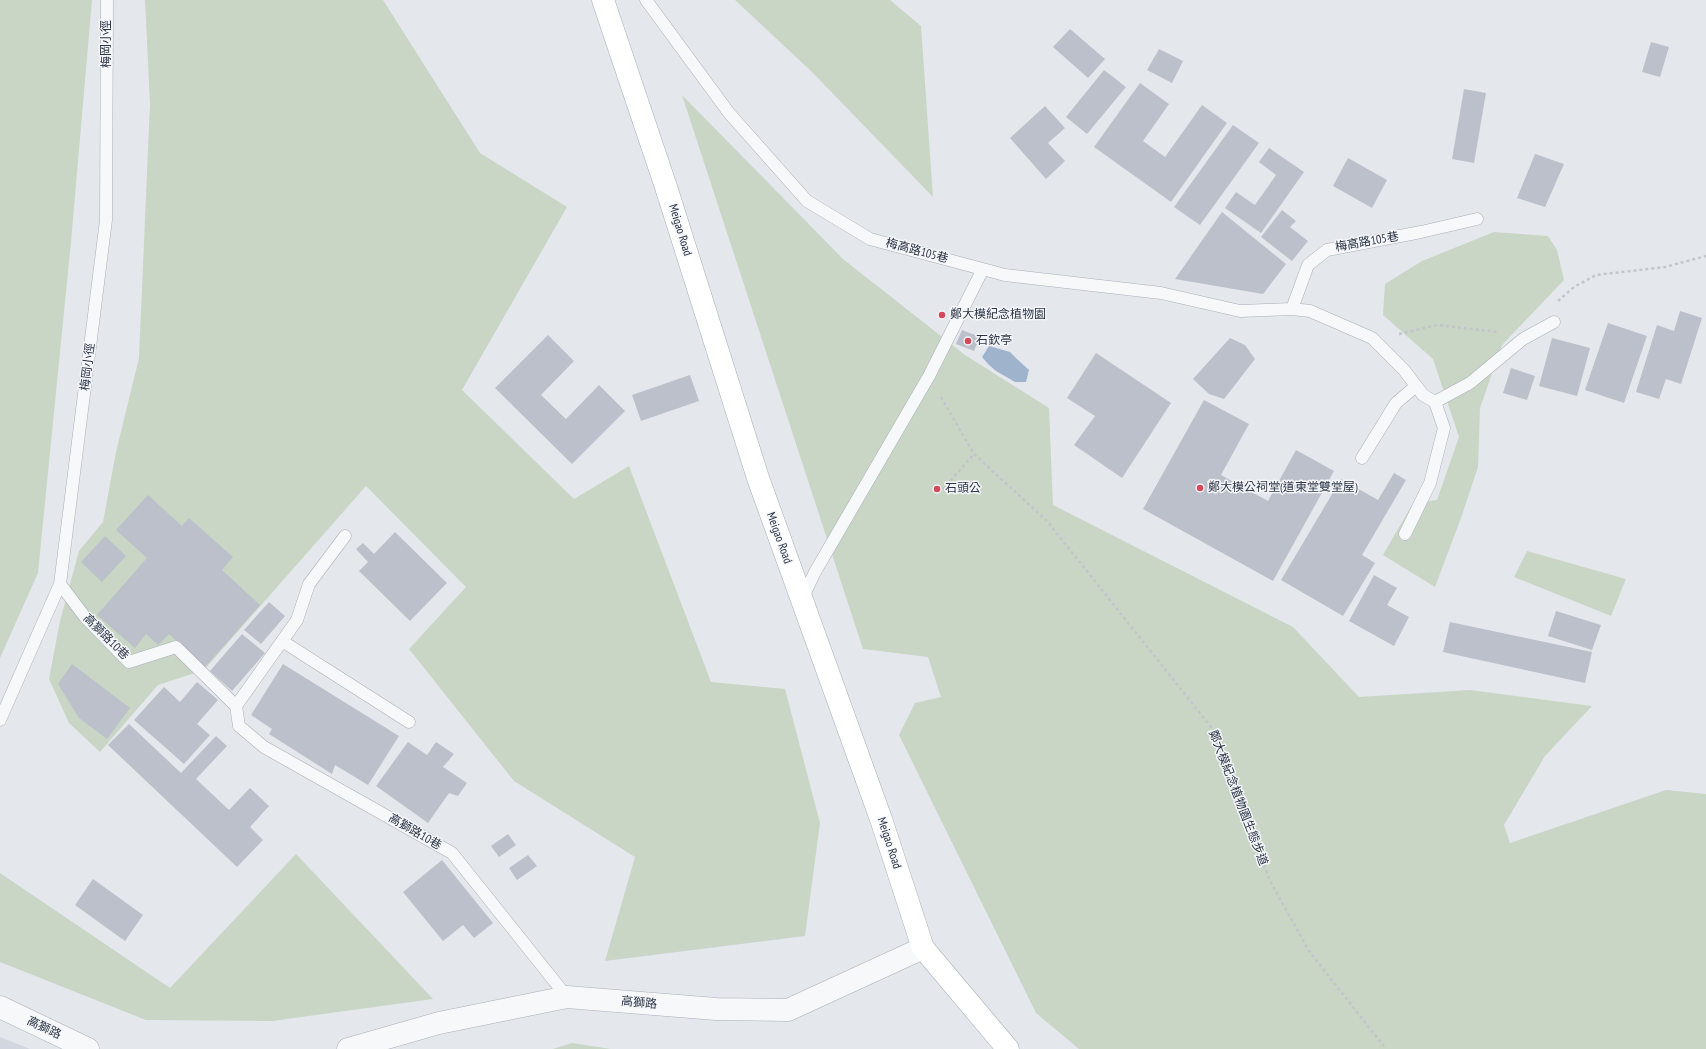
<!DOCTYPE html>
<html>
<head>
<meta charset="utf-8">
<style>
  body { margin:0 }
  canvas { display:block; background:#e4e7ec }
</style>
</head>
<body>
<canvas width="1706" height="1049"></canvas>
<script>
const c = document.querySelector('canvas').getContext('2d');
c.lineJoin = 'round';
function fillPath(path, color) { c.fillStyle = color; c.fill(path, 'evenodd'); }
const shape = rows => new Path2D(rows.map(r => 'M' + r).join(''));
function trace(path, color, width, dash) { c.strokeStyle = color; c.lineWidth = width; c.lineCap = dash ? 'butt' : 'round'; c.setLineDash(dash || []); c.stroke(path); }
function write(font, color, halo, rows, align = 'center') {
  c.font = font + ' "PT Sans Narrow","Noto Sans TC",sans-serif'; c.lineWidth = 3; c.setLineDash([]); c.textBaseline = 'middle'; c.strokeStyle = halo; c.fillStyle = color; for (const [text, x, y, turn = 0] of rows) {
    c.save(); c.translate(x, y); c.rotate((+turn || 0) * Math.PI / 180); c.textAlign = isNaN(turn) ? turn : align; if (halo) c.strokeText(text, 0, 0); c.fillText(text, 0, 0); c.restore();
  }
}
fillPath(shape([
  [0,1037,30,1049,0,1049]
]), '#d2d6de');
fillPath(shape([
  [0,0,92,0,71,242,38,573,0,658],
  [145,0,383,0,480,153,567,207,462,390,574,499,629,466,711,682,785,689,820,823,805,936,605,961,635,857,514,781,409,649,466,587,366,486,204,670,158,685,100,752,69,723,49,679,60,621,79,551,103,522,116,452,139,358,150,104],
  [735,0,890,0,921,26,933,197,812,72],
  [682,95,843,259,965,355,1049,408,1053,505,1293,627,1359,697,1470,690,1592,706,1545,756,1504,825,1510,843,1666,790,1706,794,1706,1049,1079,1049,1036,1013,899,735,915,703,941,697,928,657,863,649],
  [1494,232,1548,236,1557,250,1564,280,1502,345,1480,408,1478,467,1461,518,1435,587,1383,555,1413,503,1437,500,1459,437,1433,359,1383,315,1385,284,1422,261],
  [1527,551,1626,579,1611,616,1514,577],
  [296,854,433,999,272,1021,146,1020,0,962,0,873,170,988],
  [572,1043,611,1049,553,1049]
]), '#c9d6c5');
fillPath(shape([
  [989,346,1010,352,1017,359,1029,370,1026,382,1015,382,996,371,988,364,982,357]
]), '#9fb4cc');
fillPath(shape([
  [1070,29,1105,59,1088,78,1053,47],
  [1651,42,1669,47,1660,77,1642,72],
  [1159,49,1183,61,1172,83,1147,70],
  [1104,70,1126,87,1087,134,1066,117],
  [1140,83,1169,104,1143,141,1165,157,1202,105,1227,123,1171,202,1094,147],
  [1464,89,1486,93,1474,163,1452,159],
  [1045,106,1065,128,1048,143,1065,161,1046,179,1010,138],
  [1233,125,1259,143,1200,225,1174,207],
  [1269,148,1304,172,1261,233,1225,208,1236,192,1255,205,1276,175,1259,162],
  [1535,154,1564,164,1545,207,1517,198],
  [1348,158,1387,180,1372,208,1333,186],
  [1282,210,1296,221,1290,227,1308,241,1292,261,1261,237],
  [1222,212,1286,264,1263,294,1175,279],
  [1680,311,1702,318,1681,384,1666,379,1659,399,1636,392,1657,325,1674,331],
  [1608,323,1647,336,1624,403,1585,390],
  [962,330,980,337,974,351,956,344],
  [548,335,574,361,541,395,566,419,599,385,625,411,572,464,495,388],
  [1230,338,1245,345,1255,359,1224,399,1209,394,1193,379],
  [1552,338,1590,348,1577,396,1539,386],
  [1096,353,1171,403,1122,478,1074,445,1095,416,1067,398],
  [1511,368,1535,376,1527,400,1503,393],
  [690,375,699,401,641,421,632,395],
  [1204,400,1249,424,1221,475,1268,501,1296,450,1334,471,1273,581,1143,509],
  [1394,473,1406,480,1362,555,1375,563,1343,616,1281,580,1341,479,1378,500],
  [148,495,182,526,189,518,233,557,222,570,260,605,205,667,169,634,158,645,146,634,135,648,97,615,147,558,116,530],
  [395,532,447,583,410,621,359,571,368,562,356,549,363,543,374,554],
  [105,536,126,556,102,582,81,562],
  [1374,575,1397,588,1387,605,1409,617,1394,646,1349,621],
  [269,602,285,616,261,644,244,630],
  [1556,611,1601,625,1592,650,1548,636],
  [1450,622,1592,652,1585,683,1443,652],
  [242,634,265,653,232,691,210,671],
  [72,664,130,708,107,739,79,718,58,684],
  [283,664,399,736,368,785,335,765,332,774,269,734,272,729,251,715],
  [197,682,218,700,197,724,210,735,184,764,134,720,164,687,180,702],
  [129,724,181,773,216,736,227,746,196,779,229,810,250,788,269,806,250,827,263,840,237,867,108,745],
  [408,742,427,755,436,742,454,754,443,767,467,783,458,796,449,793,428,823,376,786],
  [508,834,516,845,499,857,491,846],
  [528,855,537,866,517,880,509,868],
  [442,860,493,923,474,938,463,925,443,941,403,892],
  [93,879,143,915,125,941,75,905]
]), '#bbc0ca');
const lane = shape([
  [646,0,729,113,807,201,870,239,1005,275,1161,293,1240,311,1292,309,1310,311,1372,338,1404,370,1423,395,1435,402,1470,383,1523,339,1554,322],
  [1292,309,1308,265,1327,250,1421,232,1477,219],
  [1362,458,1396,403,1416,386],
  [1405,534,1430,483,1444,428,1435,402],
  [345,536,309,584,297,620,236,706,239,726,264,747,452,853,567,997],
  [60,584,85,617,129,662,176,647,236,706],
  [802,599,815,572,929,376,983,269],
  [282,641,409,722],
  [0,720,60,584,106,220,107,0]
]);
const street = shape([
  [0,1007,88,1049],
  [348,1049,439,1023,567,997,716,1009,788,1010,923,948]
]);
const secondary = shape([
  [603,0,666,187,758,478,882,822,923,948,1008,1049]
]);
trace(lane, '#a9aeb7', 13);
trace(street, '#a9aeb7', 23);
trace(secondary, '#a9aeb7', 23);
trace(shape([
  [1558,301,1574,287,1596,275,1665,267,1706,256],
  [1399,334,1437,325,1498,332],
  [941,397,974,454,1047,521,1211,727,1270,881,1309,951,1386,1049],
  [937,488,942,490,974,454]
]), '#c2c5cb', 2.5, [3, 3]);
trace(lane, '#f7f8fa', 12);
trace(street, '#f7f8fa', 22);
trace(secondary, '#fff', 22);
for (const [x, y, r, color] of [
  [942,315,4,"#d1495b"],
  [968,341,4,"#d1495b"],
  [1200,488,4,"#d1495b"],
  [937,489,4,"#d1495b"]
]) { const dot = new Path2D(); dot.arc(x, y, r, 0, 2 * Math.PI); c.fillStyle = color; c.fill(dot); trace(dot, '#f4f6f9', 1.5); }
write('12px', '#2b3445', '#f4f6f9', [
  ["梅岡小徑",107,44,-90],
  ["Meigao Road",680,230,73],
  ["梅高路105巷",1367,242,-10],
  ["梅高路105巷",917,251,15],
  ["梅岡小徑",88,367,-83],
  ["Meigao Road",779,538,70],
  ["高獅路10巷",106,637,45],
  ["鄭大模紀念植物園生態步道",1238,798,69],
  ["高獅路10巷",415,832,30],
  ["Meigao Road",889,843,72],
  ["高獅路",639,1003,5],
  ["高獅路",44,1028,25]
]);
write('12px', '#2b3445', '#f4f6f9', [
  ["鄭大模紀念植物園",950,315],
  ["石欽亭",976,341],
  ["鄭大模公祠堂(道東堂雙堂屋)",1208,488],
  ["石頭公",945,489]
], 'left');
</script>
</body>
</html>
